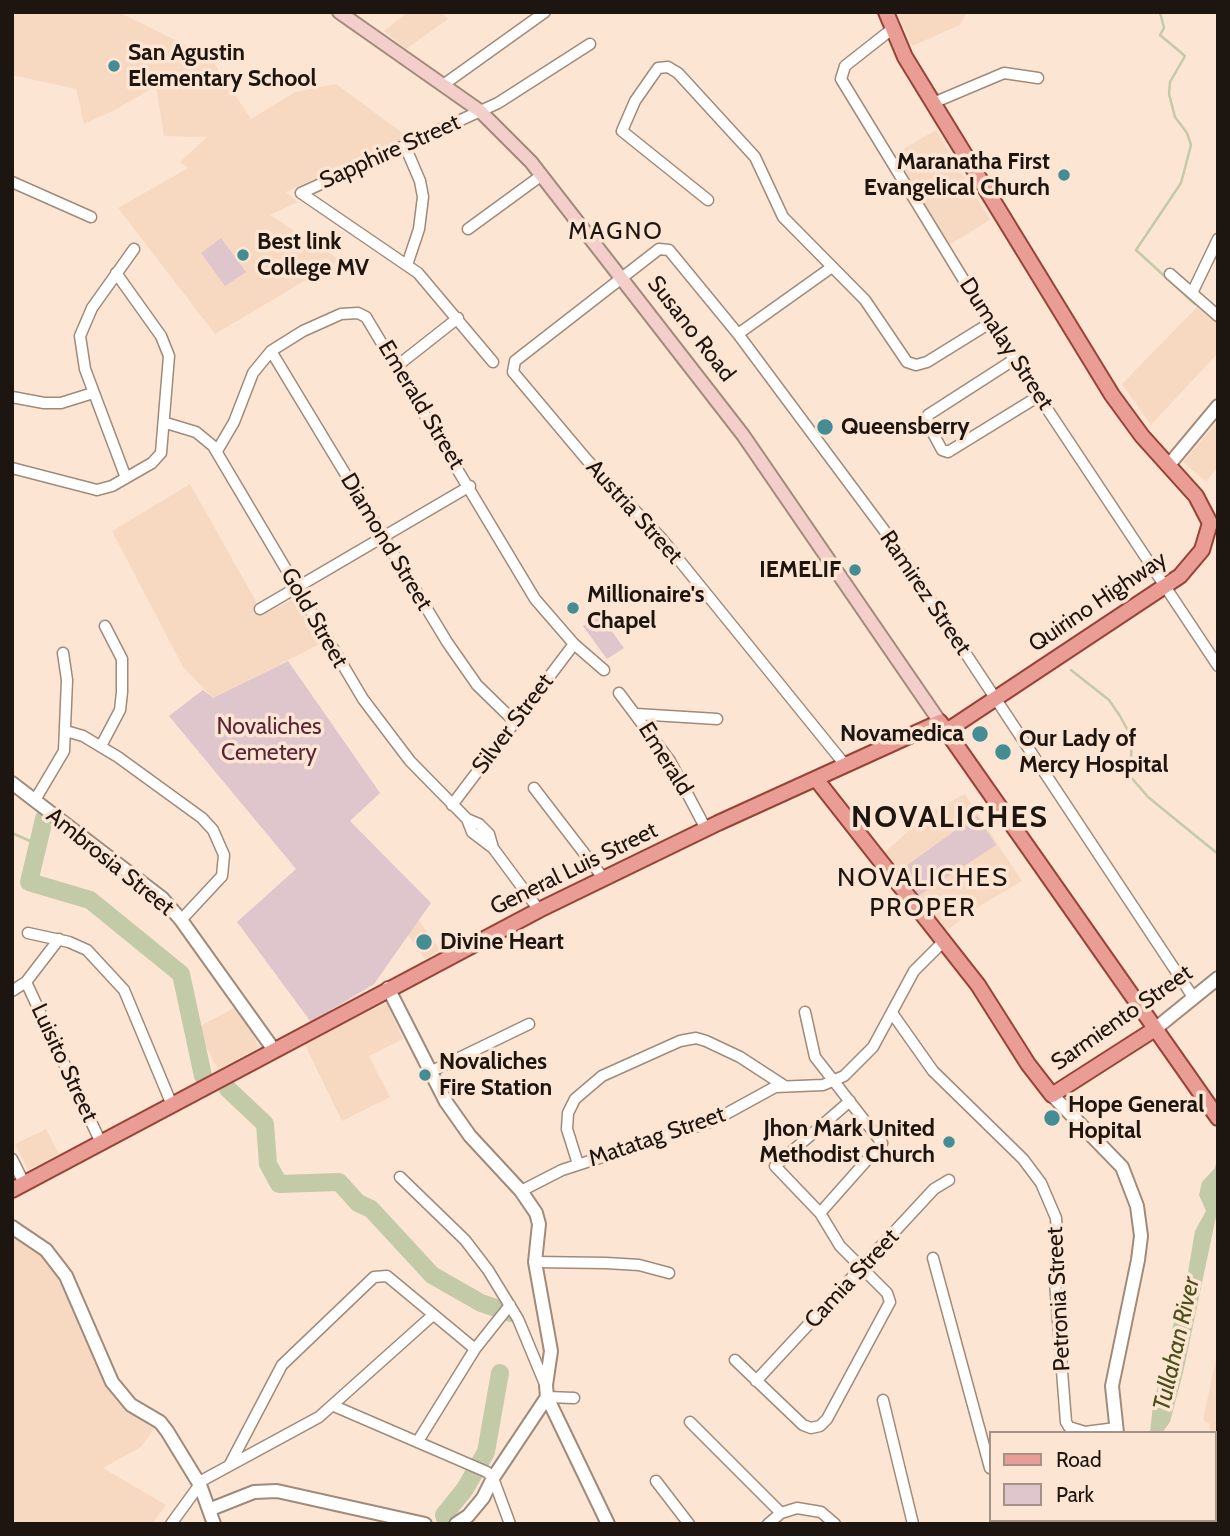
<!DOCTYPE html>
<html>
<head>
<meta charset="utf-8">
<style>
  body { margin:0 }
  #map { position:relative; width:1230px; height:1536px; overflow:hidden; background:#fde5d4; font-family:Cabin,sans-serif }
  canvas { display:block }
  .frame { position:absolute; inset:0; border:14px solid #1d150f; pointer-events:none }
  .legend { position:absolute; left:989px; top:1431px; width:228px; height:91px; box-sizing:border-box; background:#fde5d4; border:2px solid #a39285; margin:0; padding:9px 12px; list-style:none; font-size:21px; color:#1d150f }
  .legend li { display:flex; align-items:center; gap:14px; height:35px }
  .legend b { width:35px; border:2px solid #a39285 }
</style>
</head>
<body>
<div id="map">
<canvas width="1230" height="1536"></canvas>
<div class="frame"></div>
<ul class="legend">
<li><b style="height:9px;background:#e99d94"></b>Road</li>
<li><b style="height:19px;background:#dfc5cc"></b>Park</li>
</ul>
</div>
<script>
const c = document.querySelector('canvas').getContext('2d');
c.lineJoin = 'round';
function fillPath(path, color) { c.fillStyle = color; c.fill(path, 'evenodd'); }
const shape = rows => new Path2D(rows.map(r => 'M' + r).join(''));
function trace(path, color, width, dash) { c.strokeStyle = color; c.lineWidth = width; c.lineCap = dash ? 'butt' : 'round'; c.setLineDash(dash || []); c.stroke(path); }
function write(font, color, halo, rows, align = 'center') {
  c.font = font + ' Cabin,sans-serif'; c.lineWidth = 7; c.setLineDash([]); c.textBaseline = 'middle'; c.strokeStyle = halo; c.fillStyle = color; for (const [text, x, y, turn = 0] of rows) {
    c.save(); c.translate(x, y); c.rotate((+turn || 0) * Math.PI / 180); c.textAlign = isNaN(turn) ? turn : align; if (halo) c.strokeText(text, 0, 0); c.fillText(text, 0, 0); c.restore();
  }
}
fillPath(shape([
  [12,12,118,12,210,57,251,119,295,92,336,84,408,137,286,192,298,202,270,215,340,260,215,334,118,208,188,168,180,162,207,137,164,136,156,86,115,110,84,124,76,89,12,75],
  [408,12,441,12,448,19,406,49,384,31],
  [897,12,967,12,960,25,912,46],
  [936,130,990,220,949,245,895,154],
  [1198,306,1218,323,1218,353,1151,425,1122,384],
  [1218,421,1218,467,1206,482,1183,462],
  [190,484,263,614,296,598,322,643,213,698,183,667,112,531],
  [965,794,1022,881,976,908,944,933,884,853,927,814],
  [418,919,440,950,425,959,407,934],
  [387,1003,403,1039,369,1056,390,1097,342,1121,304,1043],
  [238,1006,259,1047,218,1069,196,1028],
  [46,1129,59,1154,28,1170,15,1144],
  [12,1230,52,1261,119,1397,156,1426,141,1447,103,1468,166,1505,152,1524,12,1524],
  [1216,1359,1218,1524,1186,1524,1187,1520,1214,1520,1214,1433,1209,1433,1210,1424,1203,1420]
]), '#f7d9c2');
fillPath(shape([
  [221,238,246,272,225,286,201,253],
  [600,615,624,648,607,659,583,626],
  [288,661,380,793,350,821,431,903,374,984,311,1022,237,922,296,869,169,716,203,690,213,698],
  [977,815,996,845,918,896,899,871]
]), '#dfc5cc');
fillPath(shape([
  [1218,1152,1218,1207,1183,1373,1170,1422,1162,1433,1150,1433,1153,1404,1161,1375,1170,1358,1172,1329,1186,1284,1195,1231,1206,1211,1199,1195,1202,1182,1215,1168]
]), '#c3caa7');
trace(shape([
  [1160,12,1164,28,1160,35,1185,56,1170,82,1169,94,1175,117,1187,133,1191,145,1181,183,1136,250,1195,304],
  [1071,670,1109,700,1120,716,1132,738,1130,776,1148,797,1218,854],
  [12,833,39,845]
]), '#c3caa7', 2.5);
trace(shape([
  [44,819,29,882,90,900,181,974,203,1076],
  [228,1089,265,1124,268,1164,279,1184,339,1182,358,1203,371,1209,432,1275,481,1303,511,1313],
  [447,1523,444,1515,465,1489,486,1452,500,1373]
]), '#c3caa7', 18);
const minor = shape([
  [892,29,845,66,841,79,990,323,1218,666],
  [443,85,545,12],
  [933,103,1004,73,1038,78],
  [405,146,420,181,423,197,419,229,407,265],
  [12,182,91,217],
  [301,193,498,103,590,44],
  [301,193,418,273,493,362],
  [708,200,622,131,635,101,658,68,668,67,678,73,755,157,783,217,865,300,907,362,916,365,927,362,990,323],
  [468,229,542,175],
  [1170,274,1218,316],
  [1192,293,1218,239],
  [738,334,832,267],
  [271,351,447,642,477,685,515,722],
  [1015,359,928,415,927,422,942,450,948,452,1039,396],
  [397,366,458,318],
  [12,397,44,403,61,403,93,393],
  [166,423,196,432,213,446,363,699,410,761,467,819,479,824,489,834,493,848,539,910],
  [217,451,234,422,253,373,271,351,303,331,341,314,358,313,366,317,535,599,574,644,604,670],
  [12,468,97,490,112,486,152,463,161,453,169,356,161,336,116,273],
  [126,478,85,369,80,336,92,308,134,249],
  [260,609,470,486],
  [619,693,670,761,706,829],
  [636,714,717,719],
  [66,731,83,736,118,757,202,818,213,830,224,855,222,876,181,920],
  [101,746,120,710,122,692,122,659,105,626],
  [846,766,662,539,587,460,513,372,515,361,659,249,669,250,738,334,884,530,1193,997],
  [534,788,604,879],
  [35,800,64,751,67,680,63,653],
  [452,805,574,644],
  [467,819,472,832,493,848],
  [28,933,69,942,87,950,124,990,172,1105],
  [26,982,101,1143],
  [12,991,26,982,59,939],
  [805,1012,815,1057,882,1143,820,1213],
  [892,1013,933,1071,1023,1159,1041,1183,1056,1218,1057,1234,1055,1282,1066,1422,1069,1427,1085,1432,1116,1428],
  [432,1071,529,1024],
  [12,1159,24,1183],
  [578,1164,567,1129,568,1113,575,1099,602,1076,680,1041,696,1038,706,1041,740,1057,783,1085],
  [400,1177,465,1240,488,1270,518,1319,545,1384],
  [521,1191,562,1170,713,1121,775,1087,823,1085,844,1076,873,1047,914,971,943,942],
  [933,1258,990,1468],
  [535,1262,606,1263,639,1265,669,1273],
  [735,1360,803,1425,811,1428,820,1426,827,1419,890,1302,887,1293,840,1246,820,1213,775,1166,850,1101],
  [756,1381,934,1189,949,1180],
  [547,1397,574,1398],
  [883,1400,913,1524],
  [334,1406,487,1472,493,1478,510,1524],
  [690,1422,781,1513],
  [418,1441,475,1349,510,1305],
  [229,1466,282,1365,374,1277,387,1276,475,1349],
  [656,1481,689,1524],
  [1004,1520,1005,1524],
  [171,1524,203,1480,319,1417,433,1315],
  [768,1524,781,1513,797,1508,821,1512,835,1524]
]);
const tertiary = shape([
  [1168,466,1218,406],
  [12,783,162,898,181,920,274,1050],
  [388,988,446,1102,470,1136,521,1191,536,1213,539,1224,535,1262,551,1351,546,1385,547,1397,608,1524],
  [1155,1029,1218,978],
  [1052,1095,1122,1167,1137,1206,1141,1236,1138,1260,1112,1386,1117,1433],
  [12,1227,46,1250,66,1276,112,1382,131,1405,160,1422,167,1431,200,1485,214,1524],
  [211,1509,254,1492,277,1491,425,1524],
  [456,1524,468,1516,483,1498,493,1478,547,1397],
  [1096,1524,1102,1520]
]);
const secondary = shape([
  [339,12,480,111,531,162,743,435,940,722]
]);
const primary = shape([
  [886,12,905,57,1112,395,1142,436,1196,496,1210,523,1202,550,1180,576,948,730],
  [816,779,978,985,1028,1064,1052,1095,1155,1029],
  [12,1190,539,910,718,823,940,722,1218,1118]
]);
trace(minor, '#a08a7a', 13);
trace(tertiary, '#a08a7a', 16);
trace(secondary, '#a08a7a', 16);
trace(primary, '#984337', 18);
trace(minor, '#fff', 10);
trace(tertiary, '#fff', 12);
trace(secondary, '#f4ceca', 12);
trace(primary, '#e99d94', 14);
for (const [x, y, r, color] of [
  [114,66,7,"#458c94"],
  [1064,175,7,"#458c94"],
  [243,255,7,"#458c94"],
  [825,427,9,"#458c94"],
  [855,570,7,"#458c94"],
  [573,608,7,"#458c94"],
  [980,734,9,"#458c94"],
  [1003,752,9,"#458c94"],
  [424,942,9,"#458c94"],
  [425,1075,7,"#458c94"],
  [1052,1118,9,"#458c94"],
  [949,1142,7,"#458c94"]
]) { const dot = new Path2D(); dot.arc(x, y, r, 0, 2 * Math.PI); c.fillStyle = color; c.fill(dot); trace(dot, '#fde5d4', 2.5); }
write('bold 23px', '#1d150f', '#fde5d4', [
  ["San Agustin",128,53],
  ["Elementary School",128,79],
  ["Maranatha First",1050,162,"right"],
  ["Evangelical Church",1050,188,"right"],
  ["Best link",257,242],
  ["College MV",257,268],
  ["Queensberry",841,427],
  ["IEMELIF",841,570,"right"],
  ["Millionaire's",587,595],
  ["Chapel",587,621],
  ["Novamedica",964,734,"right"],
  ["Our Lady of",1019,739],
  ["Mercy Hospital",1019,765],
  ["Divine Heart",440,942],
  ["Novaliches",439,1062],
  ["Fire Station",439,1088],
  ["Hope General",1068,1105],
  ["Hopital",1068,1131],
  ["Jhon Mark United",935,1129,"right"],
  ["Methodist Church",935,1155,"right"]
], 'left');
write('23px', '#1d150f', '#fde5d4', [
  ["Sapphire Street",390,152,-24],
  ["Susano Road",691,329,52],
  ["Dumalay Street",1006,344,57],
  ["Emerald Street",421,405,59],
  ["Austria Street",634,512,48],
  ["Diamond Street",386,542,59],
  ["Ramirez Street",925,593,56],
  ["Quirino Highway",1098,602,-34],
  ["Gold Street",314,618,60],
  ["Silver Street",513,724,-53],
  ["Emerald",665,759,58],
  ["Ambrosia Street",110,862,39],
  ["General Luis Street",574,869,-26],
  ["Sarmiento Street",1122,1018,-35],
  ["Luisito Street",64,1063,65],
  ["Matatag Street",657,1137,-19],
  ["Camia Street",852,1279,-47],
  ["Petronia Street",1059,1299,-93]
]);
write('23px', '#592537', '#fde5d4', [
  ["Novaliches",269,727],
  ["Cemetery",269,753]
]);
c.letterSpacing = '2px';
write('24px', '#1d150f', '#fde5d4', [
  ["MAGNO",616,232]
]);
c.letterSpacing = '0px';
write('italic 24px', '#485018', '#fde5d4', [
  ["Tullahan River",1177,1344,-77]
]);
c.letterSpacing = '2px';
write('26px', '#1d150f', '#fde5d4', [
  ["NOVALICHES",923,878],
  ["PROPER",923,908]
]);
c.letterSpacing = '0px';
c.letterSpacing = '2px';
write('bold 30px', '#1d150f', '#fde5d4', [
  ["NOVALICHES",950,818]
]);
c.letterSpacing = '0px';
</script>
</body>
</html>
